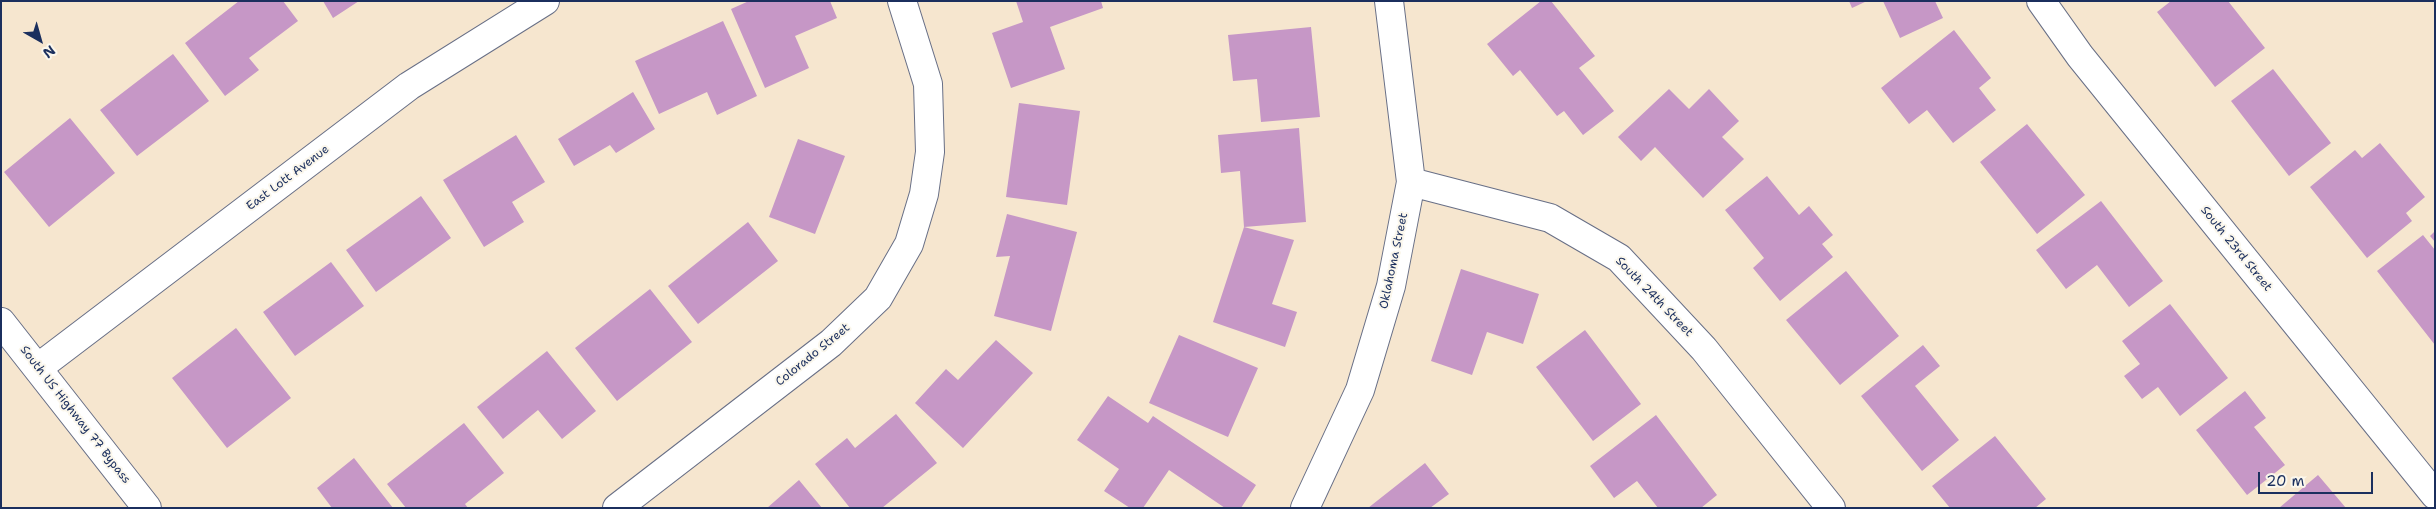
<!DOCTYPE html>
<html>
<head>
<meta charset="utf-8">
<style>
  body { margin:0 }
  #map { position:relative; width:2436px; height:509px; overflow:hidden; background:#f6e6cf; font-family:"Shantell Sans",sans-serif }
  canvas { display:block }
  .frame { position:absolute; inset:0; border:2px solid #1b2f5e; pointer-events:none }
  .north { position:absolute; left:15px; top:15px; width:50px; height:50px; -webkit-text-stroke:4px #fbf7ec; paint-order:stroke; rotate:142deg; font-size:14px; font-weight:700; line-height:20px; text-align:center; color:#1b2f5e }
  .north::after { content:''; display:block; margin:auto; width:18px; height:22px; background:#1b2f5e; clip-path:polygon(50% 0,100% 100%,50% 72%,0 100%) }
  .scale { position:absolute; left:2258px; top:472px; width:115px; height:22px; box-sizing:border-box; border:2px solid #1b2f5e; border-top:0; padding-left:6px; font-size:15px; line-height:18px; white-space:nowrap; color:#1b2f5e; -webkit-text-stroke:4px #fbf7ec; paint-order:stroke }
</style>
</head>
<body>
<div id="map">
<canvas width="2436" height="509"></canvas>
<div class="frame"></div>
<div class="north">N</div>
<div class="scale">20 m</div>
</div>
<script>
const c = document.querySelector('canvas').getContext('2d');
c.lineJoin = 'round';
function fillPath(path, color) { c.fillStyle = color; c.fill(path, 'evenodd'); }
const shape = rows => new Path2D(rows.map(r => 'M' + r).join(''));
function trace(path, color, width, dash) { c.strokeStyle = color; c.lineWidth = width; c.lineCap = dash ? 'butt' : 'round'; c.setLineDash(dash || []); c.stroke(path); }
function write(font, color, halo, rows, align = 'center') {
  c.font = font + ' "Shantell Sans",sans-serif'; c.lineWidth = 4; c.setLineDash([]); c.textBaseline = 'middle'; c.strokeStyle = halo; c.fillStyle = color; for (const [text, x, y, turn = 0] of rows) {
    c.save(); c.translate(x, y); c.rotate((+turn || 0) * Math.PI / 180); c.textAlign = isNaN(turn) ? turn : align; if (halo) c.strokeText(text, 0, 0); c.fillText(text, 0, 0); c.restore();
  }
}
fillPath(shape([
  [239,1,283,1,298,21,249,58,259,70,225,96,185,43],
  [323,1,359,1,333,18],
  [749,1,830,1,837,18,795,36,809,68,765,88,731,9],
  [1016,1,1101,1,1103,8,1050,27,1065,69,1011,88,992,33,1023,22],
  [1541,1,1551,1,1595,56,1579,68,1614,111,1583,135,1564,111,1557,116,1520,70,1513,76,1487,44],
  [1849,1,1867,1,1852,8],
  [1883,1,1935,1,1943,18,1900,38],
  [2171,1,2228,1,2265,48,2215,87,2157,12],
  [723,21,757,96,717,115,707,92,659,114,635,61],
  [1311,27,1320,117,1261,122,1257,79,1233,81,1228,35],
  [1954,30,1991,78,1979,88,1996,110,1953,143,1927,110,1909,124,1881,88],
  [173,54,209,101,137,156,100,110],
  [2273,69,2331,143,2289,176,2231,101],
  [1669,89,1689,109,1709,89,1739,121,1722,137,1744,159,1703,198,1655,147,1641,161,1618,137],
  [633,92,655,129,616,153,610,145,574,166,558,139],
  [1019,103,1080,111,1067,205,1006,197],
  [70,118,115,173,49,227,4,172],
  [2027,124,2085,195,2037,234,1980,162],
  [1299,128,1306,222,1244,227,1240,171,1221,173,1218,135],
  [516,135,545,182,512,202,524,222,484,247,443,180],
  [798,139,845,156,815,234,769,217],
  [2380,143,2425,197,2406,213,2412,221,2367,258,2310,187,2355,150,2362,158],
  [1767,176,1799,215,1809,206,1833,235,1822,244,1833,257,1780,301,1753,268,1764,258,1725,210],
  [421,196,451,238,376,292,346,250],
  [2101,201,2163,281,2129,307,2097,265,2066,289,2036,250],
  [1007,214,1077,232,1051,331,994,316,1010,256,996,257],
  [748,222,778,261,698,324,668,286],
  [1244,227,1294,240,1272,304,1297,312,1285,347,1213,322],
  [2435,231,2435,242,2430,236],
  [2423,235,2435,250,2435,345,2377,271],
  [331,262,364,306,295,356,263,312],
  [1461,269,1539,294,1523,344,1487,332,1472,375,1431,361],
  [1846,271,1899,336,1840,385,1786,320],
  [650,289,692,342,617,401,575,348],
  [2170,304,2228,378,2180,416,2158,387,2142,399,2124,376,2140,364,2122,341],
  [236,328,291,398,227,448,172,378],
  [1585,330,1641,404,1593,441,1536,367],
  [1179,335,1258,368,1228,437,1149,403],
  [996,340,1033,373,963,448,915,403,946,369,958,380],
  [1923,345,1940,366,1915,386,1959,440,1922,471,1861,396],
  [547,351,596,411,562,439,538,410,503,439,477,407],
  [2245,391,2266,418,2254,427,2285,465,2247,495,2196,430],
  [1108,396,1148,423,1153,416,1256,485,1241,508,1225,508,1169,470,1143,508,1130,508,1104,491,1119,469,1077,440],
  [896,414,937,463,882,508,850,508,815,464,847,438,855,448],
  [1656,415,1717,495,1701,508,1658,508,1637,481,1614,498,1590,466],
  [464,423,504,473,465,504,468,508,406,508,387,484],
  [1995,436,2046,499,2035,508,1950,508,1932,486],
  [354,458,393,508,332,508,317,488],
  [1425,463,1449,494,1430,508,1368,508],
  [2318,475,2346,508,2279,508],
  [799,480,822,508,767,508]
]), '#c697c6');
const minor = shape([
  [2041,1,2080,56,2435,495],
  [1411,182,1550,218,1619,258,1704,349,1831,508],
  [39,367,409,86,545,1],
  [617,508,831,343,878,298,909,244,924,194,930,152,928,84,902,1],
  [1305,508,1360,390,1391,286,1411,182,1389,1]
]);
const tertiary = shape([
  [1,322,147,508]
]);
trace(minor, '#686f86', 30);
trace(tertiary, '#686f86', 30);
trace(minor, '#fff', 28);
trace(tertiary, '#fff', 28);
write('12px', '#1b2f5e', '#fbf7ec', [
  ["East Lott Avenue",288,178,-37],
  ["South 23rd Street",2236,249,51],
  ["Oklahoma Street",1394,261,-78],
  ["South 24th Street",1654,297,46],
  ["Colorado Street",813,355,-39],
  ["South US Highway 77 Bypass",75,415,52]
]);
</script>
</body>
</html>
